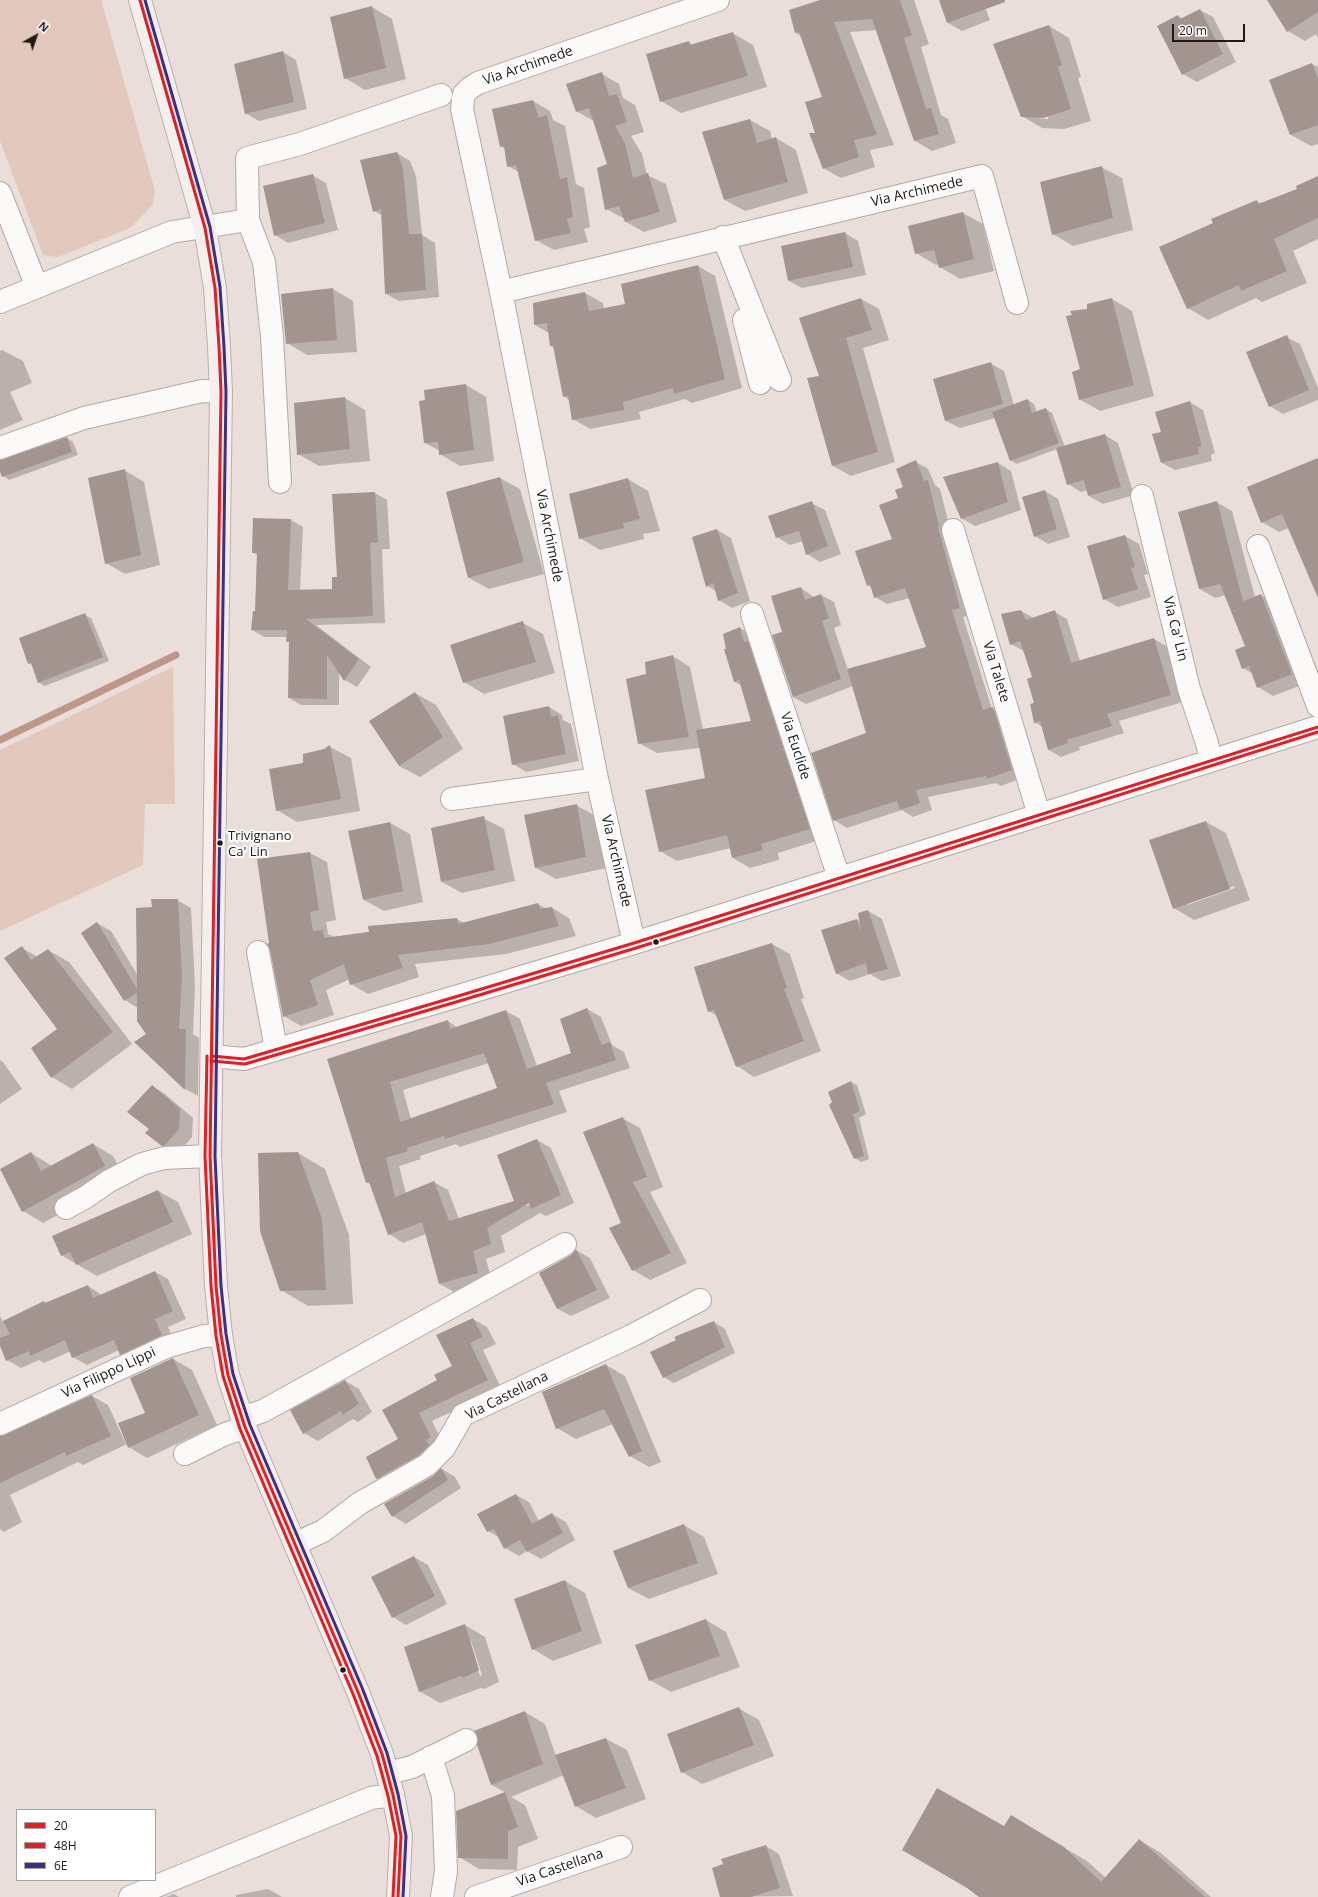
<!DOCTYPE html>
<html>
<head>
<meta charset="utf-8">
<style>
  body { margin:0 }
  #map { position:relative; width:1318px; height:1897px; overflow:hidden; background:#e9ded9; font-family:"Open Sans",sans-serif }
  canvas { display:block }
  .legend { position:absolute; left:16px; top:1809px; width:140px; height:72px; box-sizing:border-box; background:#fff; border:1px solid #a5a3a1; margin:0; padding:5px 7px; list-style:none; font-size:12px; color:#1f1815 }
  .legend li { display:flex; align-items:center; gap:8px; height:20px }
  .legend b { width:20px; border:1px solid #a5a3a1 }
  .north { position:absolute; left:16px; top:16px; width:40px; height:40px; -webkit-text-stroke:3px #fff; paint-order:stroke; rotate:40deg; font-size:11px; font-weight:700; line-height:16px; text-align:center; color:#1f1815 }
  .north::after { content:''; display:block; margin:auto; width:14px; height:18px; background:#1f1815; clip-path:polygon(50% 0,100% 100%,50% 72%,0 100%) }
  .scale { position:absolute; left:1172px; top:24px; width:73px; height:18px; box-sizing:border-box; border:2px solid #1f1815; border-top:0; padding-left:5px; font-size:12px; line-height:14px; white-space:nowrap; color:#1f1815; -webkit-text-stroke:3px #fff; paint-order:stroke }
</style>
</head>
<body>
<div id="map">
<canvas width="1318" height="1897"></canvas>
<ul class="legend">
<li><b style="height:5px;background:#e31e24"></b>20</li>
<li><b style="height:5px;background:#e31e24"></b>48H</li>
<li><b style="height:5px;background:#393185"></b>6E</li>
</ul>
<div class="north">N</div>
<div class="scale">20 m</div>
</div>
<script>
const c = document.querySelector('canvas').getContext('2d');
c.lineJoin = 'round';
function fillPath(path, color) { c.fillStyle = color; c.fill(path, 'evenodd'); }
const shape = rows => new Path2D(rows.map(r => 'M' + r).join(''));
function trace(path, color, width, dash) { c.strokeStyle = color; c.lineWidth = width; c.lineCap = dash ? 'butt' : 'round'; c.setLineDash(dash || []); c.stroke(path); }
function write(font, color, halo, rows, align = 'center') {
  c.font = font + ' "Open Sans",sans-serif'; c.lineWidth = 4; c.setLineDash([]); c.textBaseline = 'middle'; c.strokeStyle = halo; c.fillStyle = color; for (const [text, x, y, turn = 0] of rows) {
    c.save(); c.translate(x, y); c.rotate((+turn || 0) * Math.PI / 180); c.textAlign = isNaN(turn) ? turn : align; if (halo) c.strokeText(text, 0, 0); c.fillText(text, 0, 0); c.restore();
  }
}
fillPath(shape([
  [0,0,101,0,155,191,153,204,145,213,130,228,58,257,43,255,0,141],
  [173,667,175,804,145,804,143,865,0,931,0,750]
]), '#e2c7bd');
fillPath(shape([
  [823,0,914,0,929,44,921,47,941,115,948,119,956,143,932,151,915,141,877,30,850,32,894,145,870,150,875,167,841,178,823,168,816,134,823,97,801,36,796,33],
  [940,0,982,0,990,20,962,31,948,23],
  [1269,0,1318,0,1318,39,1316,34,1305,41,1288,31],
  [372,7,392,19,406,79,365,90,345,78],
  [1200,10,1213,17,1236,62,1197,82,1183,74,1178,16,1183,19],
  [1049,26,1069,38,1081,77,1078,78,1091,121,1064,129,1042,128,1022,116],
  [1037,116,1048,117,1048,119,1037,118],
  [732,33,753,45,767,87,681,113,661,101,689,42,693,45],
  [283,52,296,60,307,109,259,121,245,113],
  [1312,64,1318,67,1318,144,1311,146,1291,135],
  [602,74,619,84,623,98,635,105,644,132,631,136,642,154,647,175,666,184,677,222,644,232,626,222,625,219,606,209,609,165,594,121,576,111],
  [533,101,550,111,553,120,565,126,576,184,584,188,590,227,584,229,588,242,554,250,536,240,519,172,508,166,505,149,501,146],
  [750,120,770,131,772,139,776,138,796,150,808,193,745,211,725,200],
  [397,153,410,161,416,176,422,235,435,243,439,297,399,301,386,294,383,216,374,211],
  [1101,167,1122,178,1133,230,1073,246,1053,234],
  [312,175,326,183,338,230,288,243,275,235],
  [1318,177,1318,239,1293,251,1307,283,1262,302,1256,298,1208,320,1188,308,1214,224,1257,201,1261,204,1298,189],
  [963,213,983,224,994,271,960,279,940,267,939,264,936,265,916,253],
  [845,233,858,241,866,275,802,288,789,281],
  [698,266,715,276,742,388,692,403,685,399,639,412,641,419,590,429,573,419,569,400,564,396,554,347,551,346,549,333,535,325,534,304,585,293,603,303,604,309,627,305],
  [333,289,353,301,357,352,307,355,287,343],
  [861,299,879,309,889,340,863,348,895,462,851,476,833,466,809,379,820,376],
  [1112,299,1132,311,1154,396,1100,411,1079,399,1082,369,1073,316],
  [1286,337,1300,344,1318,388,1318,400,1283,414,1270,406],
  [2,350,23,361,32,383,10,392,23,420,0,430,0,351],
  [990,363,1004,371,1014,405,1028,400,1034,404,1037,412,1046,409,1052,413,1065,447,1105,435,1118,443,1134,495,1103,504,1089,496,1088,490,1081,492,1068,484,1057,449,1017,464,1010,460,995,418,960,428,946,421,934,380],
  [466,385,486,397,494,461,460,466,440,454,440,451,425,443,426,401],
  [345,398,365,410,370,461,319,466,298,454],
  [1190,402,1203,410,1215,453,1211,455,1212,461,1175,470,1162,463],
  [67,438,73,442,78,455,9,480,3,476,0,469,0,461],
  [1318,459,1318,587,1289,528,1279,532,1262,522],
  [916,462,928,469,935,485,940,489,972,615,963,617,992,709,1006,715,1024,777,1001,786,996,783,928,797,932,810,913,817,902,810,847,828,834,820,868,734,853,686,806,704,793,697,784,633,801,588,814,597,821,595,834,602,841,625,834,628,848,670,927,647,910,598,887,604,875,597,872,588,867,585,893,539,900,498],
  [998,463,1011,471,1021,510,975,526,961,518],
  [124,470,144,482,160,565,125,574,106,563],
  [500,478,520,489,544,574,489,589,469,578,447,493],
  [628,479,648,491,660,531,643,534,644,539,600,550,580,538],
  [1045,491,1058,499,1070,537,1048,544,1035,536],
  [375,493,387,500,390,549,382,549,385,623,316,625,371,667,357,687,345,680,339,672,339,705,301,705,289,698,290,643,287,641,287,637,264,637,252,630,256,612,257,555,253,552,291,520,303,527,300,591,333,590,338,578,334,495],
  [1216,502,1232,511,1255,597,1261,595,1277,604,1307,683,1273,696,1258,687,1253,674,1243,668,1246,647,1226,595,1215,598,1200,589],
  [811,503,825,510,841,554,820,562,807,554,803,541,790,545,777,537],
  [717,530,731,538,750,601,732,608,719,600,716,591,707,586,694,538],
  [1125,536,1139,544,1148,574,1144,575,1151,597,1118,607,1104,599],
  [1021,611,1034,618,1055,612,1067,619,1080,661,1154,639,1166,646,1183,702,1119,721,1124,733,1079,747,1080,750,1061,757,1049,750,1043,727,1034,722,1033,678,1024,651,1011,644],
  [84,615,91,618,109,661,45,686,38,682,33,665,29,663],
  [523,623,543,634,555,673,484,694,464,682],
  [740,628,757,638,826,838,778,853,779,860,750,868,733,858,731,848,677,861,660,851,706,779,700,748,657,753,639,743,647,675,673,656,690,667,703,730,753,722,742,686,735,682,728,650],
  [415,693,436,705,463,749,420,777,399,766],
  [549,707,562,715,563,720,571,724,579,761,526,772,513,764],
  [330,747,351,758,360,811,297,822,277,810,304,764],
  [576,805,597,817,606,868,556,879,536,868],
  [483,818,504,829,515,881,462,893,442,882],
  [1206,822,1226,833,1250,900,1194,920,1174,908],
  [1234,886,1235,888,1187,905,1187,903],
  [390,823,410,834,423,902,384,911,364,900],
  [310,853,327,862,336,920,326,922,328,934,334,937,457,919,464,923,538,904,547,909,552,908,569,918,576,936,506,954,415,964,419,977,368,994,351,984,350,979,326,990,334,1015,301,1026,284,1016,270,943],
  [177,900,191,908,195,986,193,1034,199,1038,198,1096,185,1089,136,1042,147,1034,138,1008,125,1000,97,923,111,931,138,976,153,908],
  [868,911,882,919,901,976,882,981,870,974,850,981,836,973,857,920,860,922],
  [772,944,790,954,804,998,801,999,821,1051,754,1077,737,1066,718,1017,709,1011],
  [22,948,38,957,48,950,69,962,132,1044,72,1089,52,1077,32,1048,58,1030],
  [587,1009,601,1017,612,1045,624,1052,630,1068,559,1091,567,1112,460,1147,456,1144,420,1156,421,1159,399,1166,406,1194,434,1182,448,1190,459,1219,515,1202,537,1140,551,1148,574,1203,546,1216,540,1213,501,1236,505,1252,486,1259,492,1281,454,1292,440,1284,426,1234,403,1243,389,1234,371,1185,367,1182,329,1060,448,1021,458,1028,506,1011,520,1019,537,1066,573,1054],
  [489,1063,498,1089,411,1119,403,1090],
  [534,1201,526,1206,526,1204],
  [0,1060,3,1062,22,1089,0,1104],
  [851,1082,857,1085,866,1114,859,1118,869,1159,861,1162,855,1158],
  [152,1086,165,1094,193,1118,192,1137,178,1153,162,1145,150,1129],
  [622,1118,640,1128,663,1187,650,1192,687,1263,650,1280,633,1270,622,1223],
  [93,1144,113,1156,125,1178,43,1223,23,1211,31,1153,52,1166],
  [298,1153,325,1169,349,1235,353,1304,308,1306,281,1290],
  [158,1191,178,1202,192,1234,97,1276,61,1255],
  [576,1250,590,1258,610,1298,571,1316,558,1309,540,1273,572,1256],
  [155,1272,168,1279,186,1319,168,1327,175,1343,134,1362,121,1354,119,1350,87,1365,73,1357,71,1351,44,1363,39,1360,21,1368,7,1360,0,1344,0,1316,3,1322,44,1302,47,1303,88,1286,102,1295],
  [473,1319,487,1327,496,1344,483,1350,501,1388,432,1421,444,1445,391,1486,377,1479,367,1457,400,1439,438,1381,453,1366],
  [714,1322,725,1329,735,1353,674,1383,663,1377],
  [173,1359,192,1370,217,1425,147,1458,129,1447,127,1444,83,1465,78,1462,10,1495,22,1522,4,1532,0,1529,0,1438,92,1396,108,1405,126,1444,127,1443,146,1413],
  [606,1365,625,1376,661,1462,649,1467,630,1456,613,1424,576,1439,557,1428,543,1392],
  [345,1381,359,1389,372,1412,358,1422,353,1419,318,1441,304,1433],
  [442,1469,455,1477,461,1488,406,1524,393,1516],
  [516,1495,529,1502,539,1521,552,1514,566,1522,575,1540,541,1559,527,1551,519,1556,505,1548,500,1538,488,1531],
  [684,1525,704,1537,718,1574,649,1599,628,1588],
  [414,1557,428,1565,447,1604,406,1625,393,1617],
  [565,1581,585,1593,602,1643,553,1661,533,1649],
  [706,1620,726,1632,740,1667,671,1692,650,1680],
  [465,1625,485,1637,499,1682,484,1689,481,1688,440,1703,419,1691],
  [469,1641,471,1641,482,1675,480,1676],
  [738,1708,759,1720,774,1756,702,1784,682,1772],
  [525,1712,545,1724,556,1756,606,1739,627,1750,646,1799,596,1818,576,1806,564,1775,511,1797,525,1805,538,1839,518,1847,517,1870,479,1869,459,1857,457,1812,506,1793,492,1785],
  [1011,1817,1087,1861,1106,1878,1139,1840,1161,1853,1211,1897,980,1897,1004,1827],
  [766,1846,779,1854,793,1896,721,1897],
  [268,1889,282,1897,236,1897,236,1895],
  [174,1894,179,1897,166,1897]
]), '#0003');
trace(shape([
  [0,740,176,655]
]), '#be9789', 7);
fillPath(shape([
  [820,0,900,0,912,35,904,38,926,109,931,108,939,134,914,141,872,19,834,22,877,135,854,140,859,157,823,169,809,133,815,133,805,102,822,97,799,32,795,33,789,10],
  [939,0,1005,0,1005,2,947,23],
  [1267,0,1318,0,1318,12,1287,32],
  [372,6,386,68,344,79,330,17],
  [1200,9,1223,54,1182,75,1157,26,1178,15,1180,19],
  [1049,25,1062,65,1058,67,1071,109,1043,118,1021,117,993,44],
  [733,32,748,76,660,102,646,54,689,41,690,45],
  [283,51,294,102,245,114,234,64],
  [1312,63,1318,78,1318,125,1290,135,1269,80],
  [602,72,609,96,617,94,627,122,615,126,625,143,633,178,648,173,660,212,625,222,619,206,605,210,597,168,607,164,589,108,576,112,566,84],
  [533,100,539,118,547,115,560,179,567,177,573,217,567,219,571,233,535,241,516,165,507,167,504,146,500,147,492,109],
  [750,119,757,143,776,137,788,182,724,200,702,132],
  [397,152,403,168,409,234,422,234,426,290,385,294,381,209,373,212,360,160],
  [1102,166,1113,218,1052,235,1040,182],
  [313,174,325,223,274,236,263,186],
  [1318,176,1318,218,1274,239,1287,271,1241,291,1239,285,1187,309,1159,247,1213,223,1211,219,1257,200,1258,204,1297,189,1296,186],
  [963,212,974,259,939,268,934,250,915,254,908,226],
  [845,232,853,267,788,281,781,246],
  [698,265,725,379,674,394,673,388,623,402,624,410,572,420,568,396,563,397,553,346,550,346,547,323,534,325,533,303,585,292,589,311,625,304,621,284],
  [333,288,337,340,286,344,281,294],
  [861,298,872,330,846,338,878,452,832,466,807,378,819,376,799,318],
  [1112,298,1134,385,1079,400,1072,372,1080,369,1066,316,1072,315,1070,311,1087,309,1087,304],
  [1287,335,1309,390,1269,407,1246,352],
  [991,362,1003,404,945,421,933,379],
  [466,384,474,450,439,455,438,442,424,443,419,401,425,400,424,390],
  [345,397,350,449,297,455,294,403],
  [1028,399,1032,413,1046,408,1059,443,1010,461,992,412],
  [1190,401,1202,446,1198,447,1199,454,1161,463,1152,434,1161,432,1155,412],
  [1105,434,1121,487,1088,496,1084,480,1067,485,1056,448],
  [67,437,72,452,2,477,0,472,0,460],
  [1318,458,1318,598,1282,514,1261,523,1247,487],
  [916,460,924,481,928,480,939,526,938,527,960,608,952,610,983,710,993,707,1012,770,987,779,986,776,916,790,920,803,900,810,897,801,833,821,811,753,866,733,847,669,926,647,905,588,874,598,870,584,867,586,855,551,892,539,879,505,898,498,895,490,903,487,896,469],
  [998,462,1008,502,961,519,943,477],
  [125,469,141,555,105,564,88,478],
  [500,477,524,562,468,578,446,492],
  [628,478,640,519,623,523,624,528,579,539,569,494],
  [1045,490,1057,529,1034,537,1022,497],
  [375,492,378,542,370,543,373,616,306,619,359,659,344,681,327,655,327,699,288,698,289,641,286,642,287,630,251,630,253,611,255,611,257,553,252,553,253,518,291,519,288,590,332,589,332,577,337,577,332,494],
  [812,501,828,546,806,555,799,531,776,538,768,516],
  [1217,501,1243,601,1261,594,1292,674,1257,688,1249,666,1242,669,1235,650,1245,646,1220,584,1199,589,1178,512],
  [717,529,738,593,718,601,713,583,706,587,692,537],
  [1125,535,1135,567,1131,568,1138,589,1103,600,1087,546],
  [801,587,805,600,821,594,829,618,822,621,841,679,793,697,772,635,782,632,771,596],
  [1021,610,1026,620,1055,610,1071,663,1154,638,1171,695,1107,714,1112,726,1067,740,1068,743,1048,750,1040,721,1034,723,1030,704,1034,703,1027,679,1032,677,1020,641,1010,645,1001,614],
  [85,613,103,657,38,683,31,663,28,664,19,638],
  [523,621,536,662,463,683,450,645],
  [740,627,744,642,748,641,810,829,761,844,763,850,732,858,727,835,659,852,645,790,705,778,696,730,751,721,739,680,734,682,724,649,726,649,723,634],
  [673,655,689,737,638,744,626,679,646,674,645,662],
  [415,692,443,737,399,766,369,721],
  [549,706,551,717,558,715,566,754,512,765,503,716],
  [330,745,341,799,276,811,269,769,303,763,303,754,324,749],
  [577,804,586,857,535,868,524,815],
  [484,816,495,870,441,882,431,828],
  [1206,821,1230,889,1173,909,1149,840],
  [390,822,403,891,363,900,348,831],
  [310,852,319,910,310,912,313,931,323,930,324,938,369,932,368,926,457,918,458,924,538,903,540,909,552,907,559,926,489,944,398,955,403,968,350,985,344,964,310,980,318,1005,283,1017,270,950,267,944,269,943,257,859],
  [151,899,178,899,182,977,179,1029,186,1029,185,1090,134,1042,146,1034,137,1021,137,993,124,1001,81,933,97,922,137,989,136,908,152,907],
  [868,910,888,969,868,974,866,963,836,974,821,930,857,919,861,932,858,913],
  [772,943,787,988,784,989,804,1041,736,1067,714,1010,708,1012,694,967],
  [22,946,31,960,48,949,113,1032,51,1078,31,1048,57,1029,4,958],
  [587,1008,602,1045,610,1042,616,1060,546,1083,554,1104,445,1139,444,1136,407,1148,408,1151,386,1158,395,1197,434,1181,449,1221,514,1201,497,1155,537,1139,561,1195,531,1209,529,1203,487,1228,491,1244,473,1251,478,1273,439,1284,422,1222,388,1235,369,1182,366,1183,327,1059,448,1020,450,1029,506,1010,527,1069,571,1053,560,1019],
  [484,1053,497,1088,400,1122,390,1082],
  [851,1081,860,1111,853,1114,864,1156,854,1159,829,1105,832,1102,828,1092],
  [152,1085,180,1109,179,1129,165,1145,162,1146,145,1133,149,1129,127,1112],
  [623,1117,647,1177,633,1182,671,1253,632,1271,609,1228,621,1223,583,1132],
  [93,1143,105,1166,22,1212,0,1169,31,1152,41,1171],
  [298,1152,322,1219,326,1290,280,1291,260,1231,258,1153],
  [158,1190,173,1222,76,1265,70,1252,61,1256,52,1236],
  [576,1249,597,1290,557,1309,539,1273,571,1255],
  [155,1271,173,1311,155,1319,162,1335,120,1355,114,1340,72,1358,65,1340,30,1356,29,1351,6,1361,0,1346,0,1338,10,1334,3,1321,44,1301,45,1303,88,1285,93,1298],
  [473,1318,483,1337,470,1343,488,1380,419,1413,431,1437,426,1440,429,1445,419,1455,376,1479,366,1457,398,1439,382,1410,437,1380,434,1375,452,1366,436,1335],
  [714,1321,725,1347,663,1378,650,1352,676,1340,674,1337],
  [173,1358,199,1415,128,1448,118,1423,145,1413,130,1378],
  [606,1364,642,1451,629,1457,604,1409,556,1429,542,1392],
  [345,1380,359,1404,343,1415,341,1411,303,1434,290,1410],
  [92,1395,111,1436,66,1456,65,1452,0,1483,0,1436],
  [441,1468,448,1480,392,1517,384,1504,433,1476],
  [516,1494,532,1524,552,1513,563,1533,527,1552,520,1540,504,1549,494,1529,487,1532,477,1514],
  [684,1524,698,1563,628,1588,613,1551],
  [414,1556,435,1596,392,1618,371,1577],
  [565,1580,582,1631,532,1650,514,1599],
  [706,1619,720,1656,649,1681,635,1645],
  [465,1624,479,1670,463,1678,461,1676,419,1692,404,1647],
  [739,1707,754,1745,681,1773,667,1734],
  [525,1711,543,1764,491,1785,477,1745,477,1735,474,1731],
  [606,1738,626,1788,575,1807,555,1755],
  [937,1788,1004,1826,1011,1815,1064,1847,1101,1882,1139,1839,1205,1897,979,1897,967,1888,902,1850],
  [505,1792,518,1827,508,1831,508,1859,458,1858,456,1811],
  [766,1845,780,1888,751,1897,720,1897,712,1868,723,1864,721,1859]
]), '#a3948f');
const minor = shape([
  [0,193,37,287],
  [723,237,780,380],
  [501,292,982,176,1017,303],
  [0,302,172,232,248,220],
  [744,320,760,383],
  [0,448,84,418,202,391,221,392],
  [280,482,272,337,264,262,248,220,247,158,300,144,441,95],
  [1142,496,1189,689,1207,743,1211,760],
  [953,530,1039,815],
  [1258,546,1318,706],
  [752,614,839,878],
  [452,799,597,779],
  [634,943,597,779,501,292,462,109,463,99,464,94,470,88,478,83,718,0],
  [258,952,276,1049],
  [212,1056,244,1059,455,997,634,943,1318,727],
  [66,1208,86,1197,109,1181,142,1164,164,1158,210,1156],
  [242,1418,263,1411,565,1244],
  [0,1424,166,1347,204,1336,221,1335],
  [185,1454,223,1435,245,1427],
  [295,1544,323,1531,360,1503,427,1465,444,1448,463,1415,631,1336,700,1300],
  [431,1757,443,1796,446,1871,442,1897],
  [388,1773,412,1767,466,1740],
  [130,1897,371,1798,393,1795],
  [476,1897,621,1847]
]);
const major = shape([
  [140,0,205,228,215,288,219,347,221,392,210,1156,216,1286,221,1335,228,1375,245,1427,358,1692,382,1754,393,1795,401,1836,398,1897]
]);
trace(minor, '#b1a9a5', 24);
trace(major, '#bcafab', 24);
trace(minor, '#fcfaf9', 22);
trace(major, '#f4eeec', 22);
trace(shape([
  [140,0,205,228,215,288,219,347,221,392,210,1156,216,1286,221,1335,228,1375,245,1427,358,1692,382,1754,393,1795,401,1836,398,1897],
  [212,1056,244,1059,455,997,634,943,1318,727]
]), '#e31e24', 3);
trace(shape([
  [207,1056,205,1156,211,1286,216,1336,223,1376,240,1429,353,1694,377,1756,388,1796,396,1836,393,1897],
  [212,1061,245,1064,456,1002,636,948,1318,732]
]), '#e31e24', 3);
trace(shape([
  [145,0,210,227,220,287,224,347,226,392,215,1156,221,1286,226,1334,233,1374,250,1425,363,1690,387,1753,398,1794,406,1836,403,1897]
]), '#393185', 3);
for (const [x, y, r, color] of [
  [220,843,3.5,"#1f1815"],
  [656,942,3.5,"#1f1815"],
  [343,1670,3.5,"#1f1815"]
]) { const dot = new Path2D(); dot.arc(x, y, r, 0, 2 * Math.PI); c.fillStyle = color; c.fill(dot); trace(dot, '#fff', 1.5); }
write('13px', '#1f1815', '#fff', [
  ["Trivignano",228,836],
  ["Ca' Lin",228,852]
], 'left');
write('14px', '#1f1815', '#fff', [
  ["Via Archimede",528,66,-19],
  ["Via Archimede",917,192,-13],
  ["Via Archimede",549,536,79],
  ["Via Ca' Lin",1175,629,76],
  ["Via Talete",996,672,73],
  ["Via Euclide",795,746,72],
  ["Via Archimede",616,861,77],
  ["Via Filippo Lippi",109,1373,-25],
  ["Via Castellana",507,1396,-27],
  ["Via Castellana",560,1868,-19]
]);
</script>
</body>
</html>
